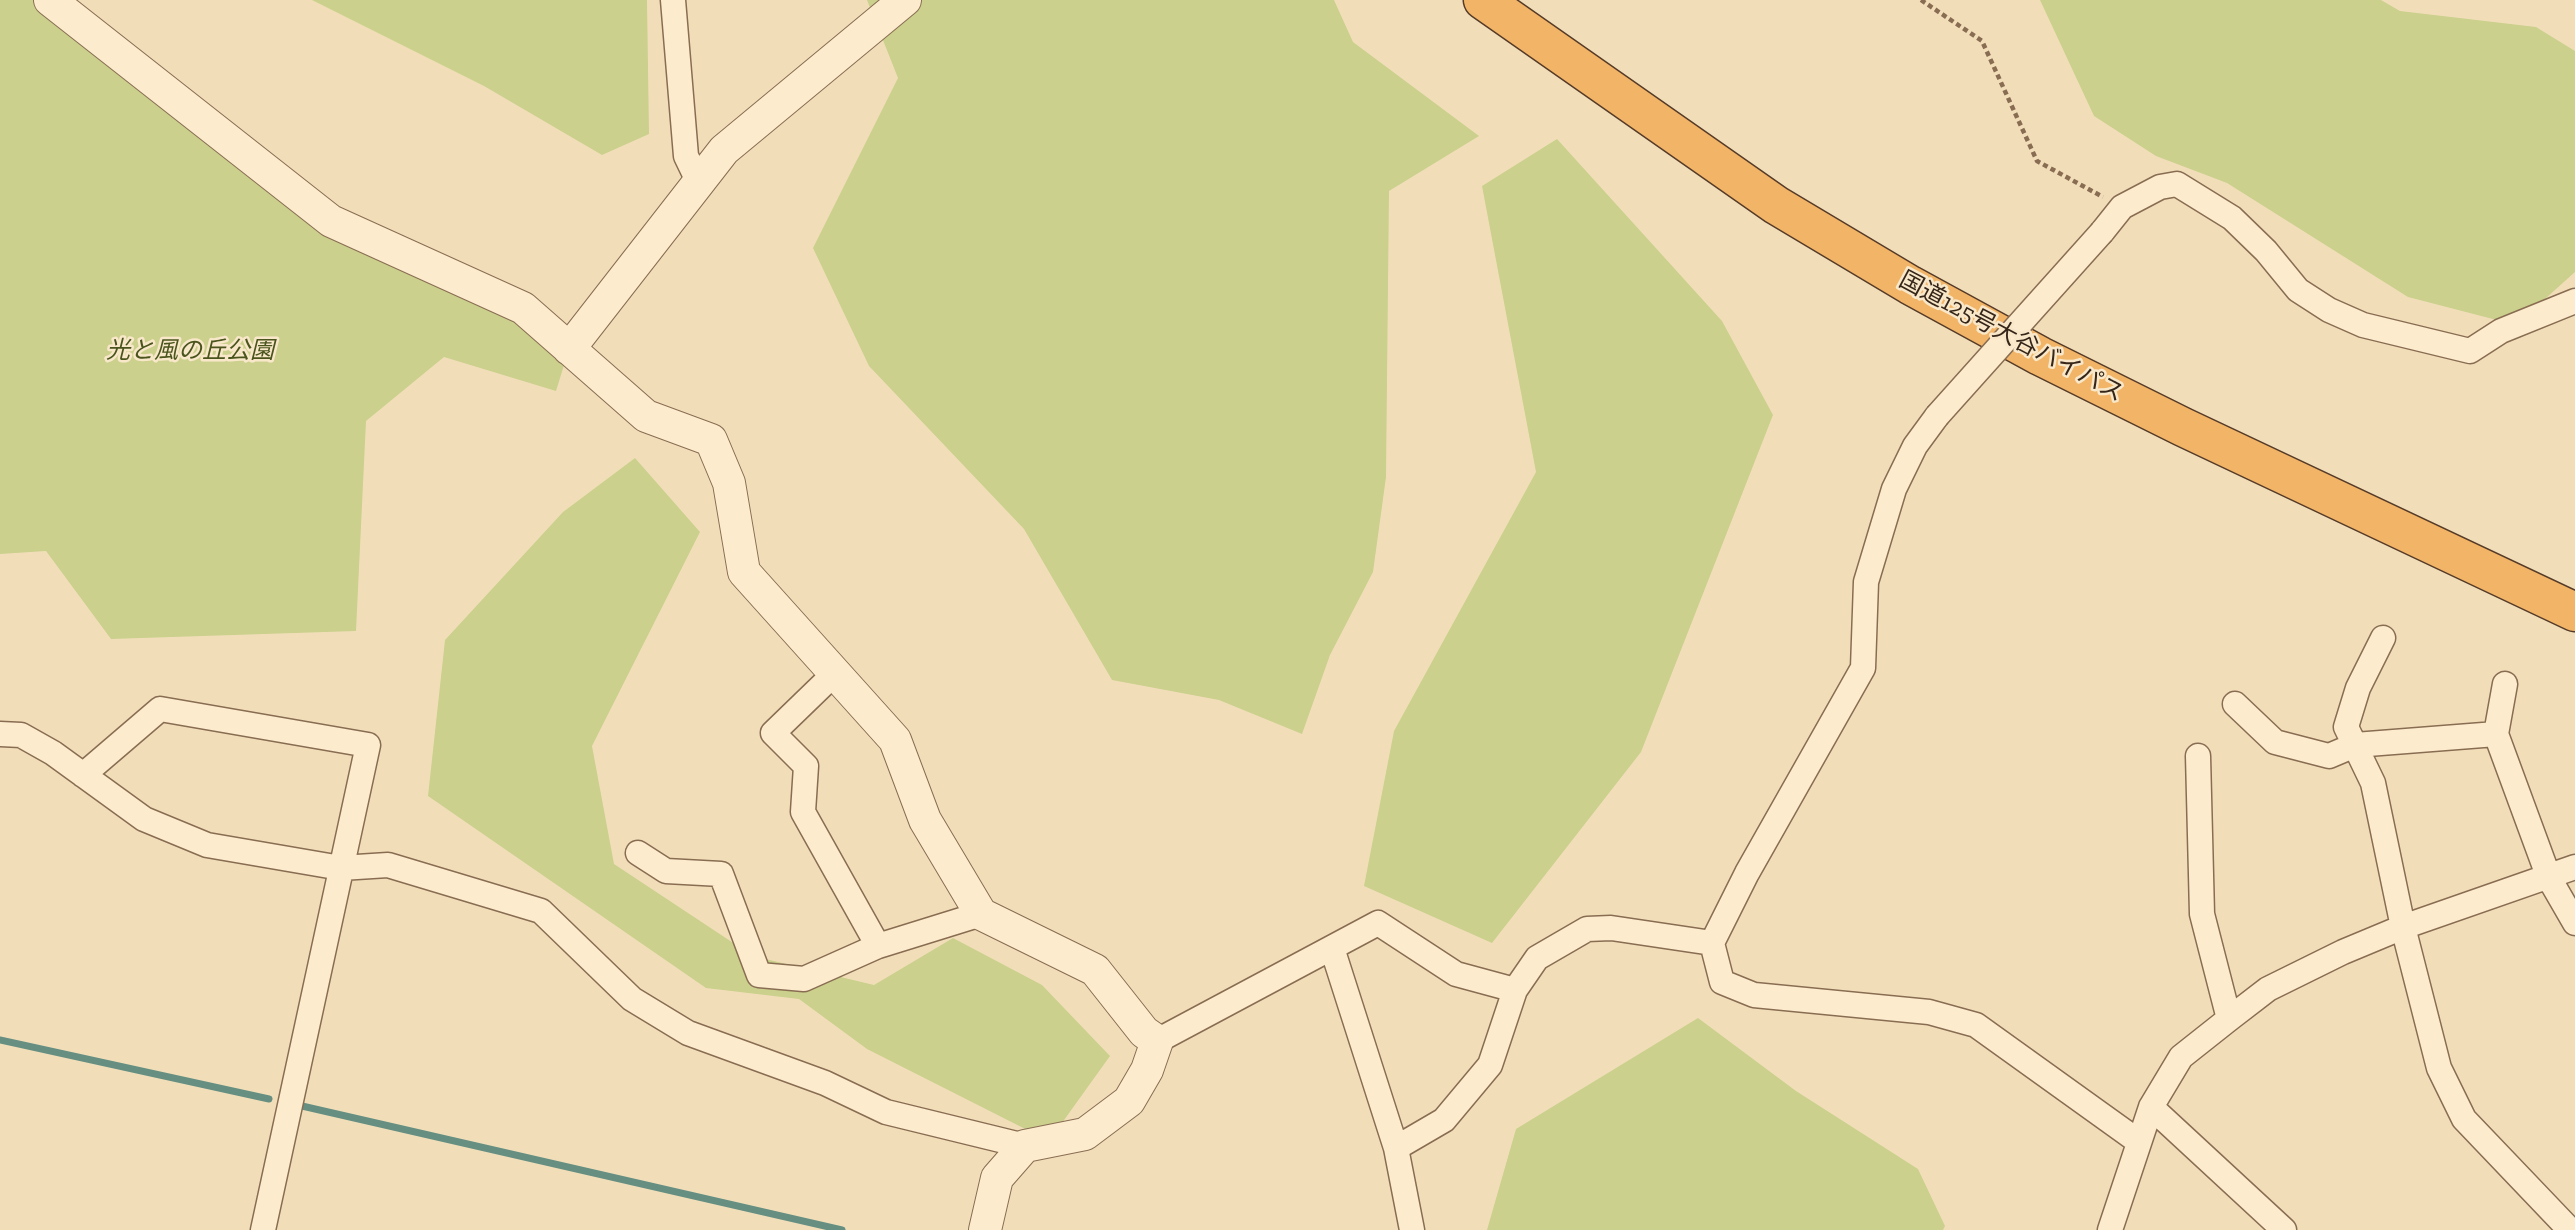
<!DOCTYPE html>
<html>
<head>
<meta charset="utf-8">
<style>
  body { margin:0 }
  canvas { display:block; background:#f1deb9 }
</style>
</head>
<body>
<canvas width="2575" height="1230"></canvas>
<script>
const c = document.querySelector('canvas').getContext('2d');
c.lineJoin = 'round';
function fillPath(path, color) { c.fillStyle = color; c.fill(path, 'evenodd'); }
const shape = rows => new Path2D(rows.map(r => 'M' + r).join(''));
function trace(path, color, width, dash) { c.strokeStyle = color; c.lineWidth = width; c.lineCap = dash ? 'butt' : 'round'; c.setLineDash(dash || []); c.stroke(path); }
function write(font, color, halo, rows, align = 'center') {
  c.font = font + ' "Zilla Slab","Noto Sans JP",serif'; c.lineWidth = 5; c.setLineDash([]); c.textBaseline = 'middle'; c.strokeStyle = halo; c.fillStyle = color; for (const [text, x, y, turn = 0] of rows) {
    c.save(); c.translate(x, y); c.rotate((+turn || 0) * Math.PI / 180); c.textAlign = isNaN(turn) ? turn : align; if (halo) c.strokeText(text, 0, 0); c.fillText(text, 0, 0); c.restore();
  }
}
fillPath(shape([
  [0,0,50,0,331,221,569,349,556,391,444,357,366,421,356,631,111,639,46,551,0,554],
  [312,0,647,0,649,134,602,155,484,86],
  [867,0,1334,0,1353,42,1479,136,1389,191,1386,477,1373,572,1330,655,1302,734,1219,700,1112,680,1024,529,869,366,813,248,898,78],
  [2040,0,2381,0,2400,11,2536,27,2575,51,2575,272,2516,325,2408,297,2227,183,2156,156,2094,116],
  [1557,139,1722,321,1773,415,1641,752,1492,943,1364,886,1394,731,1536,472,1482,186],
  [635,458,700,532,592,746,614,864,753,956,874,985,953,938,1042,985,1110,1056,1049,1141,867,1049,799,999,706,988,428,796,445,640,563,512],
  [1698,1018,1796,1091,1918,1169,1945,1226,1943,1230,1487,1230,1516,1129]
]), '#cbd08d');
trace(shape([
  [0,1040,269,1099],
  [302,1106,842,1230]
]), '#668f82', 7);
const minor = shape([
  [673,0,686,156,699,183],
  [2102,232,2122,207,2160,187,2177,184,2232,218,2266,251,2298,290,2329,310,2363,325,2470,351,2501,331,2575,301],
  [2383,638,2358,688,2346,727,2373,783,2403,927,2439,1068,2464,1119,2570,1230],
  [835,673,773,733,806,766,803,812,878,946,981,914],
  [2505,684,2496,734,2549,878,2575,923],
  [2235,704,2275,742,2329,756,2355,745,2496,734],
  [0,734,21,735,53,753,144,819,207,845,341,868,388,865,541,911,632,999,688,1033,825,1083,886,1112,1025,1146],
  [2198,756,2202,914,2229,1019],
  [83,775,160,709,368,745,263,1230],
  [638,853,666,871,721,874,759,975,804,979,878,946],
  [1712,943,1722,982,1754,995,1929,1012,1976,1025,2139,1142],
  [1332,948,1396,1148,1412,1230],
  [1157,1041,1378,923,1456,974,1515,990,1537,958,1587,929,1611,928,1712,943,1747,873,1863,668,1866,582,1894,489,1915,446,1937,416],
  [2151,1107,2284,1230],
  [1396,1148,1444,1120,1490,1065,1515,990],
  [2110,1230,2151,1107,2181,1057,2229,1019,2268,989,2343,952,2403,927,2575,867]
]);
const tertiary = shape([
  [50,0,331,221,523,308,646,416,711,440,729,483,744,572,895,740,925,820,981,914,1095,970,1144,1032,1157,1041,1147,1070,1129,1101,1085,1134,1025,1146,997,1178,985,1230],
  [569,349,724,150,905,0]
]);
const trunk = shape([
  [1483,0,1776,205,1910,285,2040,356,2183,427,2575,612]
]);
trace(minor, '#896d53', 27);
trace(tertiary, '#896d53', 34);
trace(trunk, '#563b28', 41);
trace(shape([
  [1921,0,1982,41,2037,161,2103,197]
]), '#896d53', 4.5, [5, 3.5]);
trace(minor, '#fcebcd', 24);
trace(tertiary, '#fcebcd', 32);
trace(trunk, '#f2b466', 38);
const minorBridge = shape([
  [1937,416,2102,232]
]);
trace(minorBridge, '#896d53', 27, []);
trace(minorBridge, '#fcebcd', 24);
write('24px', '#362619', '#f8e8c9', [
  ["国道125号大谷バイパス",2011,337,28]
]);
write('italic 24px', '#4a551e', '#f8e8c9', [
  ["光と風の丘公園",190,351]
]);
</script>
</body>
</html>
